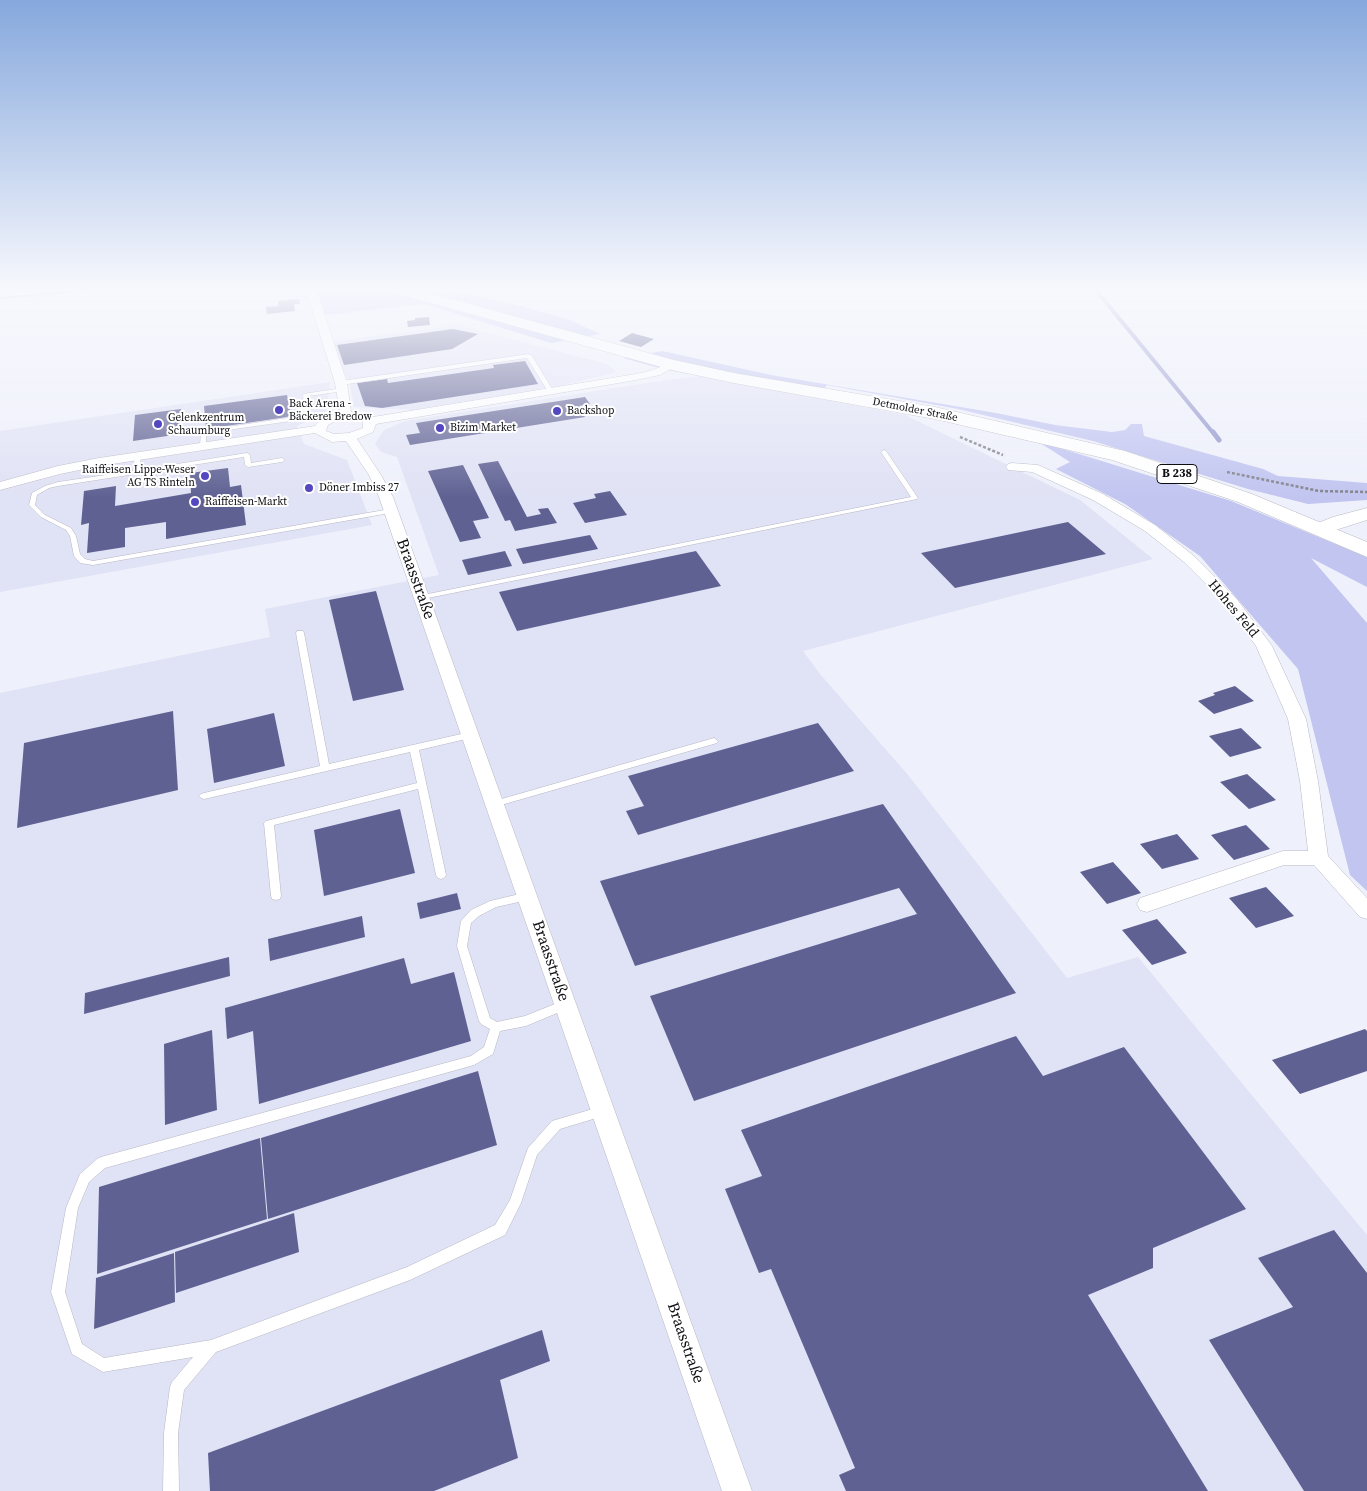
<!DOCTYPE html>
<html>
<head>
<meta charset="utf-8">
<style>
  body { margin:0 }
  canvas { display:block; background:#eef0fb }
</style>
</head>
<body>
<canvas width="1367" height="1491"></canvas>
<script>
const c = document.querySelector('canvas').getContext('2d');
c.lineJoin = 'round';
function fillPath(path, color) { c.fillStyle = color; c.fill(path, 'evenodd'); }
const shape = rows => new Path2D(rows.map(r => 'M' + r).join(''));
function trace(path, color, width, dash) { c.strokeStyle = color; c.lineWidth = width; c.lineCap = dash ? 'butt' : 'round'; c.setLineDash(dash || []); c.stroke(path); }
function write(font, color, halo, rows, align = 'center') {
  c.font = font + ' "Source Serif 4",serif'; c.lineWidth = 4; c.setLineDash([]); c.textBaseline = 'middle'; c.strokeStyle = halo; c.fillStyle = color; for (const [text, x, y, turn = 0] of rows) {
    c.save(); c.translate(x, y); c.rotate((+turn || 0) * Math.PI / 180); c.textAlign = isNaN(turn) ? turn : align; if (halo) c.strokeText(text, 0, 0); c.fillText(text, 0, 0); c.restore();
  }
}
fillPath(shape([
  [457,325,607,364,617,372,564,385,412,410,354,407,350,384,331,342],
  [700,376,905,415,1080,500,1153,559,803,651,820,674,908,775,1067,978,1138,957,1367,1235,1367,1491,0,1491,0,693,270,637,265,609,439,575,397,457,381,452,375,444,384,430,405,421,653,382],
  [330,382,326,413,297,426,304,444,347,460,372,525,0,592,0,431]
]), '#e0e2f5');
fillPath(shape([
  [315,289,428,289,440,293,451,290,525,307,570,320,600,334,551,343,424,304,323,315],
  [662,351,771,375,996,413,1055,425,1112,432,1125,430,1131,424,1142,424,1144,436,1263,469,1278,476,1367,483,1367,500,1308,504,1248,489,1093,441,958,409,827,385,818,398,662,369,623,358],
  [1037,441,1231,501,1367,557,1367,587,1311,558,1367,623,1367,891,1350,875,1298,669,1200,556,1125,504,1056,469,1070,462]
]), '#c1c5f0');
trace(shape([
  [1095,289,1214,434]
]), '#9396cc', 4);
trace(shape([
  [1213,432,1219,440]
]), '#9396cc', 5);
fillPath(shape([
  [299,299,300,304,294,304,295,311,267,314,266,307,278,306,278,301],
  [429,317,430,325,408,327,407,321,415,320,415,318],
  [453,329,478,334,452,349,344,365,337,345],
  [632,333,654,339,641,347,619,341],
  [525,361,538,384,382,408,365,406,357,383,387,379,388,383,494,368,493,365],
  [287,395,291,414,287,417,206,429,204,406],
  [585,397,590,404,579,406,585,417,410,445,406,435,420,433,416,423],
  [181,409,181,434,133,441,135,415],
  [498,461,527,517,541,514,538,509,548,508,557,523,515,531,510,520,505,521,478,464],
  [463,465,489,518,473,521,481,538,460,542,428,471],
  [228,468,230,487,241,485,246,525,166,539,166,522,125,528,125,547,87,553,89,523,81,525,84,491,116,486,115,506,191,493,190,473],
  [610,491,627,515,585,523,573,503,596,498,594,494],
  [1068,522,1106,554,955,588,921,553],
  [590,535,598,549,523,564,516,549],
  [505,551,512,566,468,575,462,560],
  [696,551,721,586,517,631,499,592],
  [376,591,404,690,353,701,329,600],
  [1235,686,1254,701,1214,714,1198,701,1215,695,1213,693],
  [173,711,178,790,17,828,24,743],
  [274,713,285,766,214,783,207,729],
  [818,723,854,771,638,835,626,811,644,806,628,776],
  [1241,728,1262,748,1230,757,1209,736],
  [1247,774,1276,800,1249,809,1220,782],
  [883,804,1016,993,694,1101,650,996,917,914,899,888,635,966,600,881],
  [400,809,415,873,324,896,314,830],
  [1246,825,1270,849,1234,860,1211,835],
  [1177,834,1199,859,1162,869,1140,844],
  [1113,862,1141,893,1107,904,1080,872],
  [1266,887,1294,916,1256,928,1229,898],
  [457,893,461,909,420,919,417,903],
  [362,916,365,937,270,961,268,939],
  [1157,919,1187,953,1152,965,1122,930],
  [229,957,230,976,84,1014,85,993],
  [404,958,411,984,454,972,471,1041,259,1104,253,1031,227,1039,225,1008],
  [1365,1029,1367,1031,1367,1071,1300,1094,1272,1060],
  [212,1030,217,1110,165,1125,164,1044],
  [1016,1036,1043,1076,1124,1047,1246,1209,1153,1248,1153,1268,1088,1295,1208,1491,846,1491,839,1475,855,1468,771,1269,759,1273,725,1189,762,1176,741,1130],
  [478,1071,497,1145,268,1219,261,1138],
  [260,1138,267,1219,97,1274,99,1187],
  [294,1213,299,1252,176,1293,175,1252],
  [1334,1230,1367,1273,1367,1491,1304,1491,1209,1340,1293,1307,1258,1258],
  [174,1253,175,1302,94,1329,96,1278],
  [542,1330,550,1361,500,1380,518,1458,434,1491,210,1491,208,1453]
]), '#5f6193');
const service = shape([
  [529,354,532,356,554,392,553,393,549,393,527,358,341,385,338,383,341,381,529,354],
  [343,388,346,390,345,391,308,396,310,408,291,421,206,433,206,446,203,448,200,446,201,431,287,418,304,407,303,394,343,388],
  [884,450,886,451,918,498,917,499,423,599,419,597,423,595,911,497,881,452,884,450],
  [247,453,250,455,251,463,282,458,285,460,282,462,248,467,245,465,244,457,58,486,49,488,37,495,35,505,45,515,71,528,76,536,80,554,85,559,93,561,390,509,393,511,390,513,93,565,80,563,74,556,70,536,66,530,41,517,29,505,32,493,45,486,58,482,133,471,135,456,138,454,141,456,139,470,247,453],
  [297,631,303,631,304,633,329,764,470,732,474,735,470,738,419,750,446,875,444,878,441,879,438,878,436,875,418,789,274,825,281,896,280,899,276,900,272,899,271,896,264,823,266,821,417,783,410,752,204,799,201,798,199,796,201,794,204,793,320,766,296,633,297,631],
  [714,738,718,741,717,743,494,807,491,806,489,804,491,802,714,738],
  [528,892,532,893,533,896,532,899,496,907,479,916,471,923,467,946,490,1018,497,1022,525,1016,565,1000,569,1002,570,1005,569,1008,526,1026,500,1031,493,1054,474,1065,105,1168,89,1182,78,1208,65,1292,82,1344,104,1358,211,1340,407,1267,495,1225,510,1200,528,1148,552,1121,603,1106,607,1107,609,1111,607,1115,603,1116,560,1129,537,1155,521,1203,505,1235,410,1280,216,1352,184,1390,178,1433,179,1491,163,1491,164,1433,170,1387,172,1382,193,1357,103,1372,72,1354,51,1292,66,1208,80,1174,97,1159,101,1157,471,1056,484,1047,490,1029,481,1024,479,1021,457,946,461,921,471,910,490,901,528,892]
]);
const minor = shape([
  [306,289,316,289,347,383,351,412,373,417,636,374,653,370,672,362,677,365,660,375,636,380,376,424,373,432,357,439,381,475,393,497,752,1491,722,1491,379,497,369,475,346,441,332,442,315,433,99,466,60,474,0,490,0,482,58,466,99,458,315,426,320,419,340,412,335,383,306,289],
  [339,419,354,419,363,421,363,428,349,433,334,434,326,431,328,425,339,419],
  [1012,463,1038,465,1103,494,1155,525,1194,556,1236,598,1272,646,1306,719,1318,781,1328,856,1367,898,1367,919,1360,917,1314,865,1284,865,1147,912,1140,910,1137,904,1140,898,1283,851,1308,851,1300,781,1288,719,1256,646,1226,604,1184,562,1145,531,1093,500,1032,472,1008,470,1006,467,1008,464,1012,463]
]);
const secondary = shape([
  [1367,508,1367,520,1320,535,1313,533,1310,529,1313,525,1333,517,1367,508]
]);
const primary = shape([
  [390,289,415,289,674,360,734,373,935,407,1125,451,1252,494,1367,542,1367,557,1238,502,1112,460,935,419,734,383,672,370,392,292,390,289]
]);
trace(service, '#b7b8c3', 1);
trace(minor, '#b7b8c3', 1);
trace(secondary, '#b7b8c3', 1);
trace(primary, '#b7b8c3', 1);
trace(shape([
  [0,298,105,289]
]), '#83848c', 2, [2.5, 1]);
trace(shape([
  [960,437,1003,455],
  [1227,472,1319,491,1367,492]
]), '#83848c', 2.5, [3, 2]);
fillPath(service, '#fff');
fillPath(minor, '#fff');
fillPath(secondary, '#fff');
fillPath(primary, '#fff');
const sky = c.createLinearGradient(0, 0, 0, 498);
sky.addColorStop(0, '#86a8dd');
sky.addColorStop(0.58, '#f7f8fd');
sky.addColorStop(1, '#f7f8fd00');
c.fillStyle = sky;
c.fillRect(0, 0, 1367, 498);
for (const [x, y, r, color] of [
  [279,410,5,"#5348c0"],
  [557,411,5,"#5348c0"],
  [158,424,5,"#5348c0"],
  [440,428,5,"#5348c0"],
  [205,476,5,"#5348c0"],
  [309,488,5,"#5348c0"],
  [195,502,5,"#5348c0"]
]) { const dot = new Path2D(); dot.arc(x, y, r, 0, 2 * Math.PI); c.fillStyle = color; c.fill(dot); trace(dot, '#fff', 2); }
write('11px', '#0e0e12', '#fff', [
  ["Back Arena -",289,404],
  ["Bäckerei Bredow",289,417],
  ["Backshop",567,411],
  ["Gelenkzentrum",168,418],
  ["Schaumburg",168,431],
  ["Bizim Market",450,428],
  ["Raiffeisen Lippe-Weser",195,470,"right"],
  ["AG TS Rinteln",195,483,"right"],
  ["Döner Imbiss 27",319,488],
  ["Raiffeisen-Markt",205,502]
], 'left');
write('11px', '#0e0e12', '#fff', [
  ["Detmolder Straße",915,410,11]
]);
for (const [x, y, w] of [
  [1177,474,40]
]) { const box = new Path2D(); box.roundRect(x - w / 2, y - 9.5, w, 19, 4); c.fillStyle = '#fff'; c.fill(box); trace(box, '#0e0e12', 1); }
write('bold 12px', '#0e0e12', null, [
  ["B 238",1177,474]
]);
write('14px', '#0e0e12', '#fff', [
  ["Hohes Feld",1233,609,50]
]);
write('16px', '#0e0e12', '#fff', [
  ["Braasstraße",415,579,70],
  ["Braasstraße",550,961,71],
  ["Braasstraße",685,1343,71]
]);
</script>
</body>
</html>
